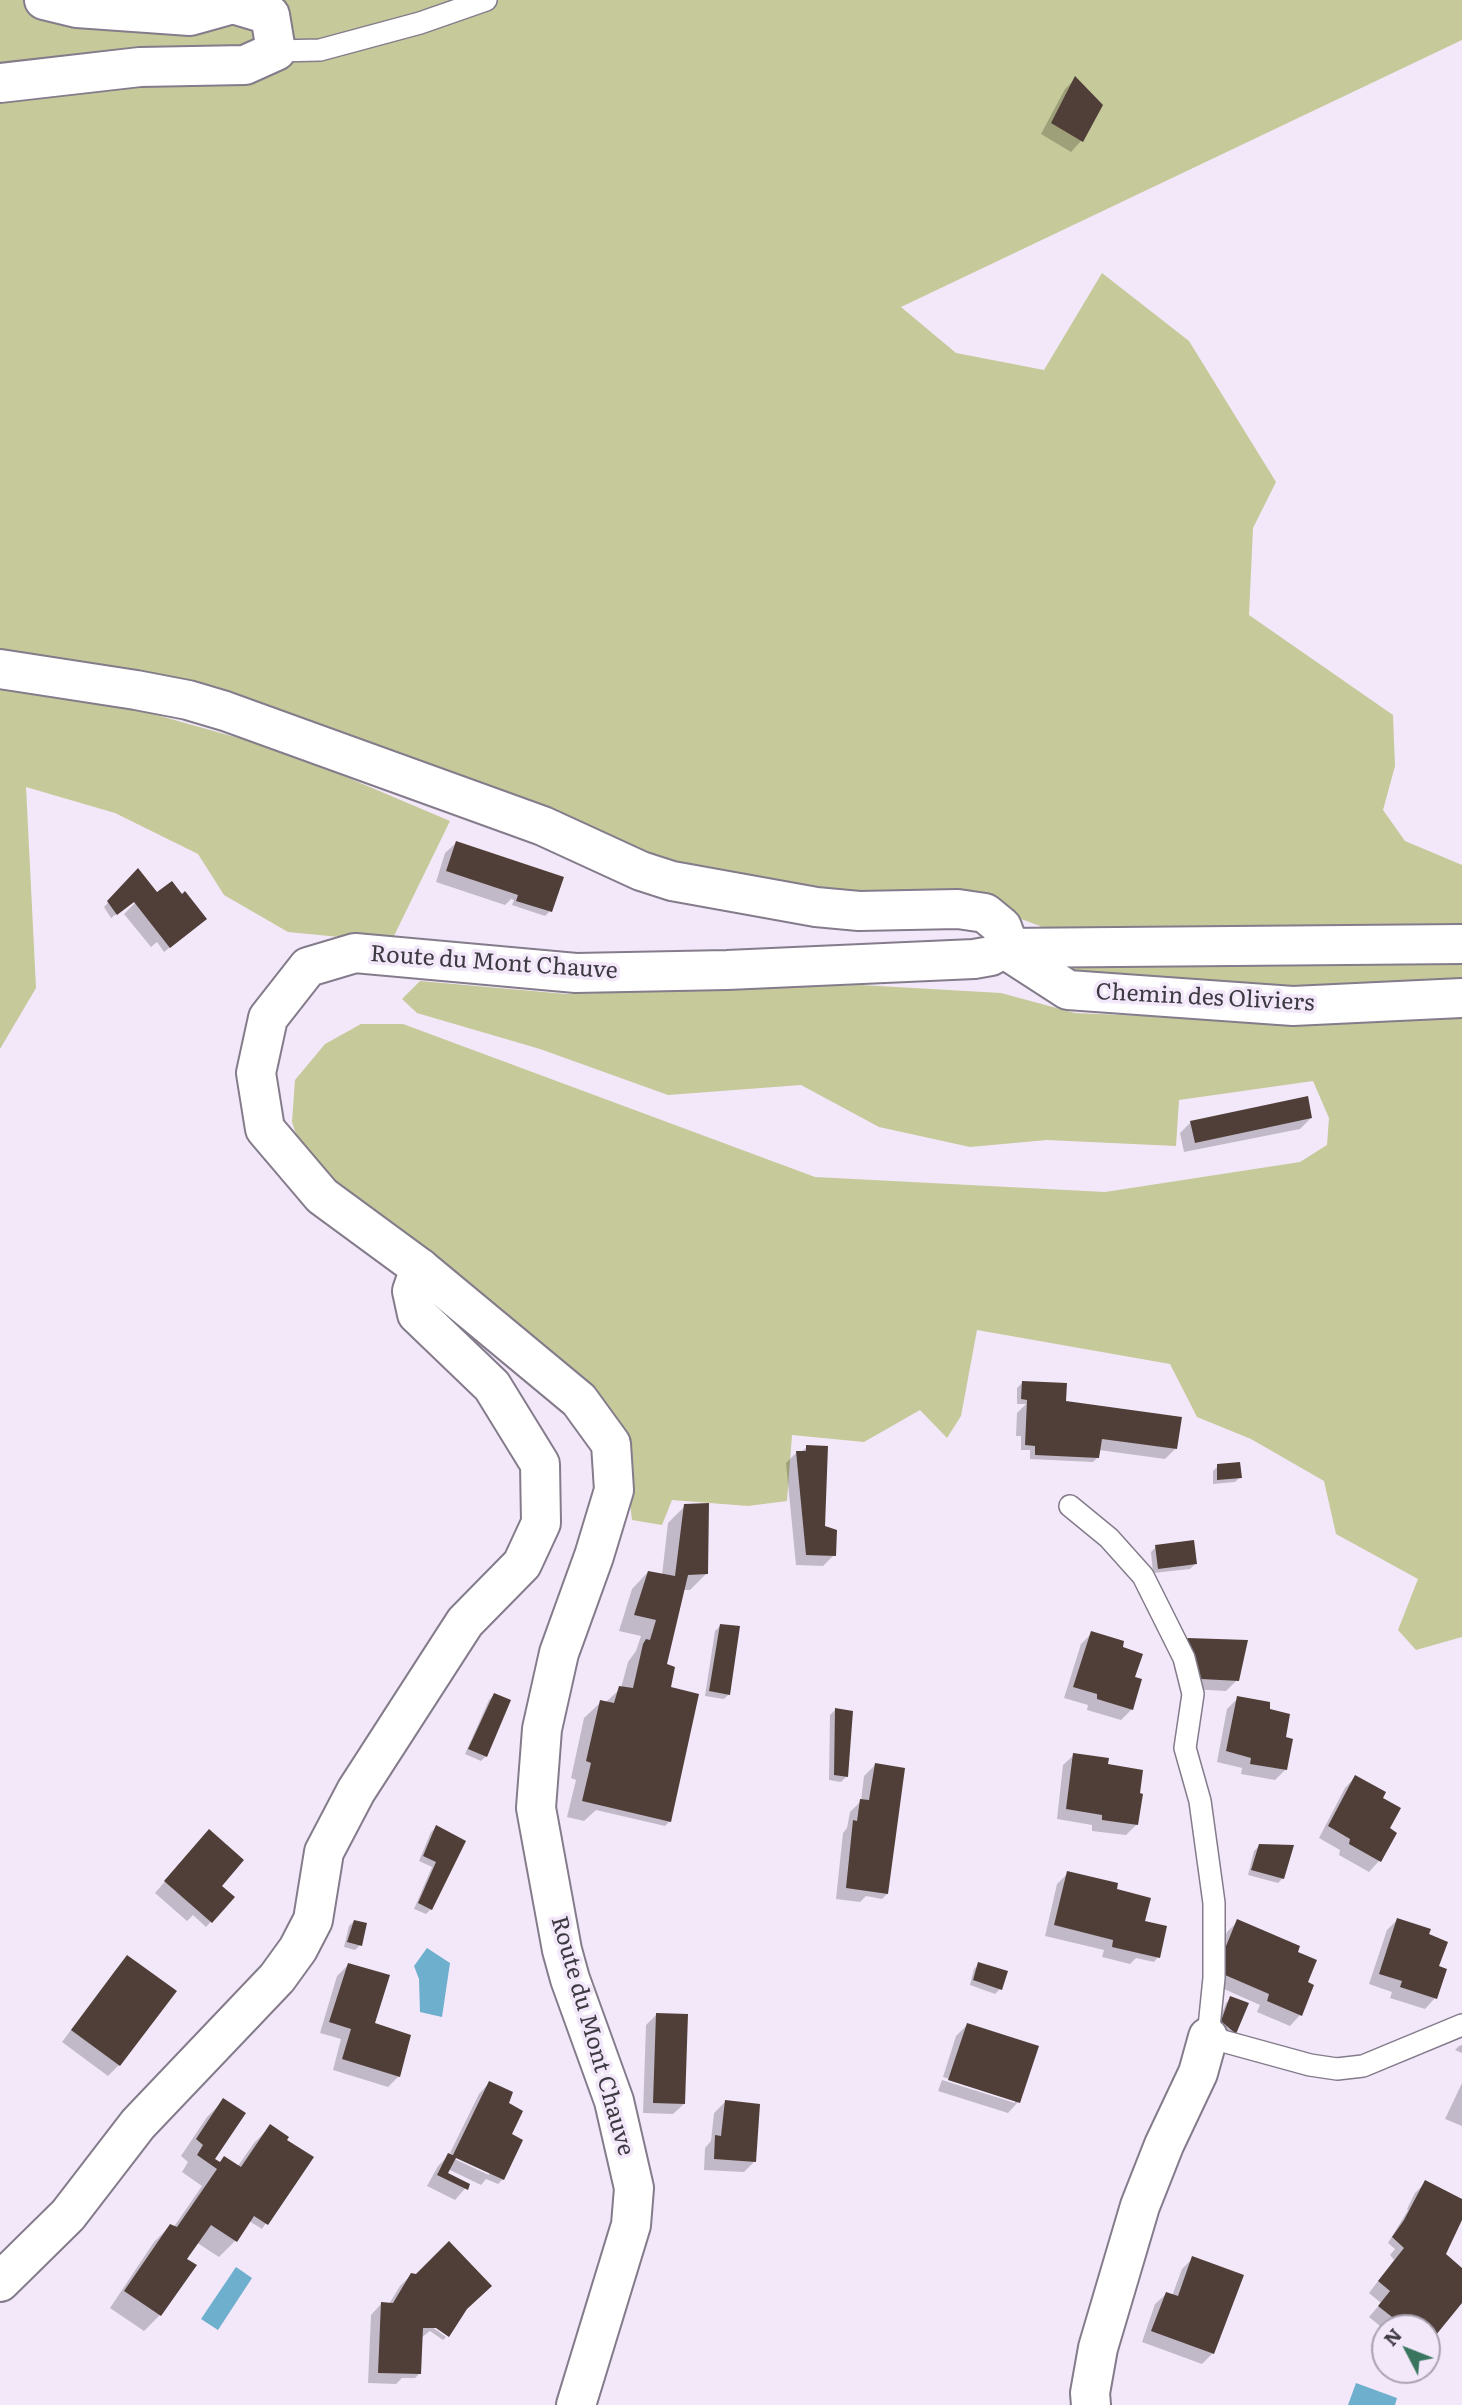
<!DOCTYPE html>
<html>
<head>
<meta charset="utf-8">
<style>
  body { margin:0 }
  #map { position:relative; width:1462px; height:2405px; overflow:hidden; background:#f2e8fa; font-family:Literata,serif }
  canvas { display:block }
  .north { position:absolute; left:1371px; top:2314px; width:70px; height:70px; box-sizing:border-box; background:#f2e8fa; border:2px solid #aaa2b0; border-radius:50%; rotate:312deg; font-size:19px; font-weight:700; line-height:28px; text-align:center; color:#3e3a42 }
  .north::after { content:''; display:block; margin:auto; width:24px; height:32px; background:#3a755f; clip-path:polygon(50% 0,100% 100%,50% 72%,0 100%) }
</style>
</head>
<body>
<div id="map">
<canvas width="1462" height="2405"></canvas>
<div class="north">N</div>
</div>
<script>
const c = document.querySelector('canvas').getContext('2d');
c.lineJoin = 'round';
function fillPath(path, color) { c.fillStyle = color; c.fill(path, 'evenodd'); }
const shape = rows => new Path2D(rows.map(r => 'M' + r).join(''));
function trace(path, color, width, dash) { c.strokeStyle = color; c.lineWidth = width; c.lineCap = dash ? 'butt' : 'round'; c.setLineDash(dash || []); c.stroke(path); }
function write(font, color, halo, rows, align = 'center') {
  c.font = font + ' Literata,serif'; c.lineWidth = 7; c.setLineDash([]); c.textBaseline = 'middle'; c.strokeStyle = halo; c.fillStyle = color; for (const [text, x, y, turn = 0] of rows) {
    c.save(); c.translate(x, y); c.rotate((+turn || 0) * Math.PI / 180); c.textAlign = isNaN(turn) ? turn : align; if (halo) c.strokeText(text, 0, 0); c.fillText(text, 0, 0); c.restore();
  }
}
fillPath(shape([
  [0,0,1462,0,1462,40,901,307,956,353,1044,370,1102,273,1189,341,1276,482,1253,528,1249,615,1393,715,1395,766,1383,810,1405,841,1462,865,1462,987,1266,993,1065,978,1040,926,991,908,690,875,37,658,35,694,96,698,285,751,450,821,391,942,288,932,224,895,198,854,115,813,26,787,36,988,0,1049],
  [420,981,566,994,861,985,1001,993,1075,1013,1311,1023,1462,1015,1462,1637,1416,1650,1398,1630,1418,1579,1336,1534,1324,1481,1251,1439,1197,1417,1170,1364,977,1330,961,1416,947,1438,920,1410,864,1442,792,1435,787,1501,748,1506,672,1500,662,1525,632,1520,629,1495,632,1450,592,1397,303,1156,292,1122,295,1080,325,1044,361,1024,403,1024,815,1177,1105,1192,1300,1162,1327,1145,1329,1118,1313,1081,1179,1100,1176,1146,1047,1140,970,1147,879,1127,801,1085,668,1095,540,1049,417,1013,402,999]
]), '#c6c999');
fillPath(shape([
  [427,1948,450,1963,442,2017,420,2012,419,1979,414,1966],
  [236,2267,252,2278,218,2330,201,2319],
  [1356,2383,1397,2398,1395,2405,1348,2405]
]), '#6eafce');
fillPath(shape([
  [1075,79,1101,106,1081,141,1071,152,1041,134,1065,89],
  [456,843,561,878,550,911,545,916,512,905,514,900,511,899,505,905,436,882,445,853],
  [138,871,157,894,200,924,164,952,157,942,151,947,124,914,135,903,134,901,111,918,104,907],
  [1311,1118,1300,1129,1184,1152,1180,1133,1191,1122],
  [1022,1383,1065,1403,1176,1448,1165,1459,1099,1450,1098,1457,1093,1462,1030,1459,1030,1450,1021,1450,1021,1436,1016,1436,1017,1413,1026,1404,1017,1404,1017,1388],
  [807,1447,823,1527,834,1555,823,1566,796,1565,786,1463,797,1452,801,1452],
  [1218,1466,1240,1477,1235,1482,1213,1484,1213,1471],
  [685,1506,706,1574,690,1590,683,1590,665,1665,669,1688,670,1821,665,1826,596,1810,584,1821,567,1817,576,1780,571,1778,584,1718,601,1702,605,1703,621,1688,628,1662,636,1651,641,1636,619,1631,632,1589,648,1572,662,1575,668,1523],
  [1156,1547,1195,1564,1190,1569,1153,1573,1151,1552],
  [720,1626,729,1694,724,1699,705,1696,715,1631],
  [1092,1633,1121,1648,1133,1678,1132,1709,1121,1720,1087,1710,1088,1705,1064,1698,1081,1644],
  [1188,1640,1245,1641,1237,1680,1226,1691,1191,1689,1177,1650],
  [494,1695,486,1756,481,1761,465,1754,489,1700],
  [1238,1698,1268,1711,1284,1738,1286,1769,1275,1780,1241,1774,1242,1768,1217,1762,1227,1709],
  [835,1710,846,1777,841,1782,829,1780,830,1715],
  [1074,1755,1106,1766,1137,1824,1126,1835,1092,1831,1092,1825,1057,1819,1063,1765],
  [875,1765,887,1894,882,1899,866,1896,860,1902,836,1899,843,1833,847,1828,850,1812,861,1801,864,1776],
  [1355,1777,1381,1799,1388,1829,1379,1861,1369,1872,1339,1855,1340,1850,1319,1838,1345,1788],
  [436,1827,464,1842,431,1909,426,1914,414,1909,432,1867,419,1861,431,1832],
  [199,1842,211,1895,233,1897,206,1927,193,1915,187,1921,155,1893],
  [1259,1846,1283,1878,1278,1883,1248,1875,1254,1851],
  [1068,1873,1115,1891,1143,1923,1158,1957,1154,1962,1136,1958,1130,1964,1102,1957,1104,1950,1045,1936,1057,1884],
  [1397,1920,1427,1935,1437,1967,1435,1998,1425,2009,1390,1998,1392,1992,1369,1984,1387,1930],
  [354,1921,360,1945,355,1950,344,1947,349,1926],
  [1238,1921,1296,1953,1306,1983,1312,1986,1300,2015,1290,2026,1257,2012,1260,2005,1215,1985,1214,1963,1227,1932],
  [127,1957,174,1992,119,2065,108,2076,62,2042,117,1968],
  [979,1964,1000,1989,995,1994,970,1985,974,1969],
  [348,1965,371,2025,409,2037,398,2077,388,2087,333,2070,341,2039,320,2033,337,1976],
  [1231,1998,1247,2004,1235,2033,1230,2038,1217,2026,1226,2003],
  [657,2014,684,2104,673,2114,643,2113,646,2025],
  [967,2025,1018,2102,1008,2113,938,2091,942,2080,1015,2103,1015,2099,943,2077,956,2036],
  [1462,2045,1462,2053,1455,2050,1459,2046],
  [489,2083,506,2104,506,2142,503,2179,498,2184,486,2179,481,2185,448,2169,445,2174,468,2185,455,2200,427,2186,438,2166,448,2156,489,2175,489,2171,450,2153,479,2094],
  [1462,2083,1462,2126,1445,2119],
  [223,2101,212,2160,238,2166,254,2143,270,2127,285,2141,311,2157,262,2229,249,2221,235,2241,219,2257,196,2242,184,2260,160,2315,144,2331,110,2308,154,2242,170,2226,173,2228,202,2186,182,2172,188,2162,181,2156,207,2117],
  [725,2102,754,2162,744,2172,704,2170,705,2148,711,2141,714,2113],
  [1426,2182,1462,2201,1462,2216,1444,2254,1462,2270,1462,2301,1427,2344,1427,2328,1385,2328,1385,2330,1369,2317,1381,2303,1369,2293,1394,2260,1390,2255,1395,2249,1388,2243,1408,2210,1407,2209,1415,2193],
  [1193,2258,1213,2353,1202,2364,1142,2342,1155,2304,1166,2294,1172,2296,1182,2269],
  [411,2275,465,2310,428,2324,446,2337,443,2340,430,2331,421,2338,420,2373,415,2378,402,2378,396,2384,368,2383,371,2315,381,2304,389,2304,400,2286]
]), '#0003');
fillPath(shape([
  [1075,76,1103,105,1083,142,1051,123],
  [456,841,564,877,552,912,516,901,518,895,446,871],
  [138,868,157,892,172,881,182,894,185,891,207,919,170,948,134,902,117,915,107,901],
  [1308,1096,1312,1118,1195,1143,1190,1121],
  [1022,1381,1067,1383,1066,1401,1182,1417,1177,1449,1102,1439,1099,1458,1035,1455,1035,1446,1025,1445,1027,1400,1021,1399],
  [806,1445,828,1446,825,1526,837,1530,836,1556,806,1555,796,1451,806,1451],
  [1240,1462,1242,1478,1217,1480,1217,1464],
  [709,1503,708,1574,688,1575,667,1664,675,1667,671,1687,699,1694,671,1822,582,1801,591,1763,586,1761,600,1700,614,1703,619,1686,633,1688,643,1644,646,1639,650,1640,656,1620,634,1615,648,1571,675,1576,684,1504],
  [1194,1540,1197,1564,1158,1569,1155,1545],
  [720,1624,740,1626,730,1695,709,1691],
  [1091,1631,1124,1641,1123,1647,1143,1654,1135,1677,1142,1679,1133,1710,1097,1699,1097,1694,1073,1687],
  [1187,1638,1248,1640,1239,1681,1201,1679],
  [494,1693,511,1700,487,1757,468,1749],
  [1237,1696,1270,1702,1270,1709,1290,1714,1286,1737,1293,1739,1287,1770,1250,1764,1251,1758,1226,1751],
  [835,1708,853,1711,848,1777,834,1775],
  [1073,1753,1109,1758,1108,1764,1143,1770,1140,1793,1143,1794,1138,1825,1102,1820,1102,1815,1066,1809],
  [875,1763,905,1768,888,1894,846,1888,853,1820,857,1821,860,1799,869,1800],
  [1355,1775,1386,1792,1383,1798,1401,1808,1390,1828,1397,1833,1381,1862,1349,1844,1350,1839,1328,1826],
  [436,1825,466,1841,432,1910,418,1903,436,1862,423,1856],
  [209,1829,244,1860,222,1886,235,1897,212,1923,164,1881],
  [1259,1844,1294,1845,1284,1879,1251,1870],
  [1067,1871,1118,1883,1117,1889,1151,1898,1145,1921,1167,1926,1160,1958,1112,1947,1113,1940,1054,1925],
  [1397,1918,1431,1929,1429,1934,1448,1942,1439,1966,1447,1969,1437,1999,1400,1987,1402,1981,1379,1974],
  [1237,1919,1300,1946,1298,1952,1317,1960,1308,1982,1314,1985,1302,2016,1267,2001,1269,1994,1225,1975,1224,1951],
  [354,1920,367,1923,362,1946,347,1942],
  [127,1955,177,1991,120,2066,71,2030],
  [978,1962,1008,1971,1002,1990,973,1980],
  [348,1963,390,1975,375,2023,411,2035,400,2077,342,2059,351,2029,329,2022],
  [1230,1996,1249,2003,1236,2034,1221,2021],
  [656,2013,688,2014,685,2104,653,2103],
  [967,2023,1039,2046,1020,2103,948,2080],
  [489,2081,513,2092,509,2103,523,2111,512,2134,523,2140,504,2180,456,2158,448,2173,470,2184,468,2190,437,2175,448,2153,453,2155],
  [223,2098,246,2113,215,2159,220,2162,224,2156,241,2167,270,2124,289,2137,287,2140,314,2157,268,2225,254,2216,237,2242,211,2225,187,2259,197,2265,161,2316,124,2291,170,2224,177,2227,217,2169,197,2155,203,2145,196,2139],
  [725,2100,760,2104,756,2162,714,2159,715,2135,721,2136],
  [1425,2180,1462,2199,1462,2220,1446,2254,1462,2268,1462,2303,1427,2346,1427,2328,1406,2328,1378,2306,1390,2291,1378,2281,1404,2248,1392,2237,1404,2220],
  [449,2241,492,2286,467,2309,449,2337,436,2328,423,2328,421,2374,378,2373,381,2302,393,2303,411,2273,416,2274],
  [1192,2256,1244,2275,1214,2354,1151,2331,1166,2292,1178,2296]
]), '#503f39');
const lane = shape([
  [276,51,320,50,420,23,486,0],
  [1070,1506,1109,1538,1143,1576,1184,1658,1193,1694,1185,1748,1200,1801,1214,1903,1214,1978,1208,2037,1310,2065,1337,2069,1363,2066,1462,2025]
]);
const street = shape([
  [0,83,140,67,245,65,276,51,270,15,233,4,190,16,77,8,44,0],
  [0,669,136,690,188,700,225,711,543,826,641,871,672,881,816,907,859,911,958,909,985,913,1002,927,1006,938,1003,948],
  [1003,948,1068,990,1293,1006,1462,998],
  [1003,948,1462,944],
  [0,2282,68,2215,138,2124,277,1978,298,1949,313,1920,324,1852,356,1791,465,1622,522,1564,541,1523,540,1464,492,1386,417,1314,412,1291,420,1268],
  [1091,2405,1090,2393,1098,2348,1140,2206,1164,2145,1198,2073,1208,2037]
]);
const secondary = shape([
  [576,2405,631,2225,634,2188,614,2101,570,1979,562,1950,536,1808,542,1729,559,1653,594,1556,614,1490,611,1444,579,1400,420,1268,322,1196,265,1129,256,1073,268,1018,308,967,355,953,576,973,727,970,974,959,991,956,1003,948]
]);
trace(lane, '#847b8b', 24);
trace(street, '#847b8b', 42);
trace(secondary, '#847b8b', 42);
trace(lane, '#fff', 21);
trace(street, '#fff', 38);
trace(secondary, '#fff', 38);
write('23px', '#3e3a42', '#f2e8fa', [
  ["Route du Mont Chauve",494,963,4],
  ["Chemin des Oliviers",1205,998,3],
  ["Route du Mont Chauve",592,2036,74]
]);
</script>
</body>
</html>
